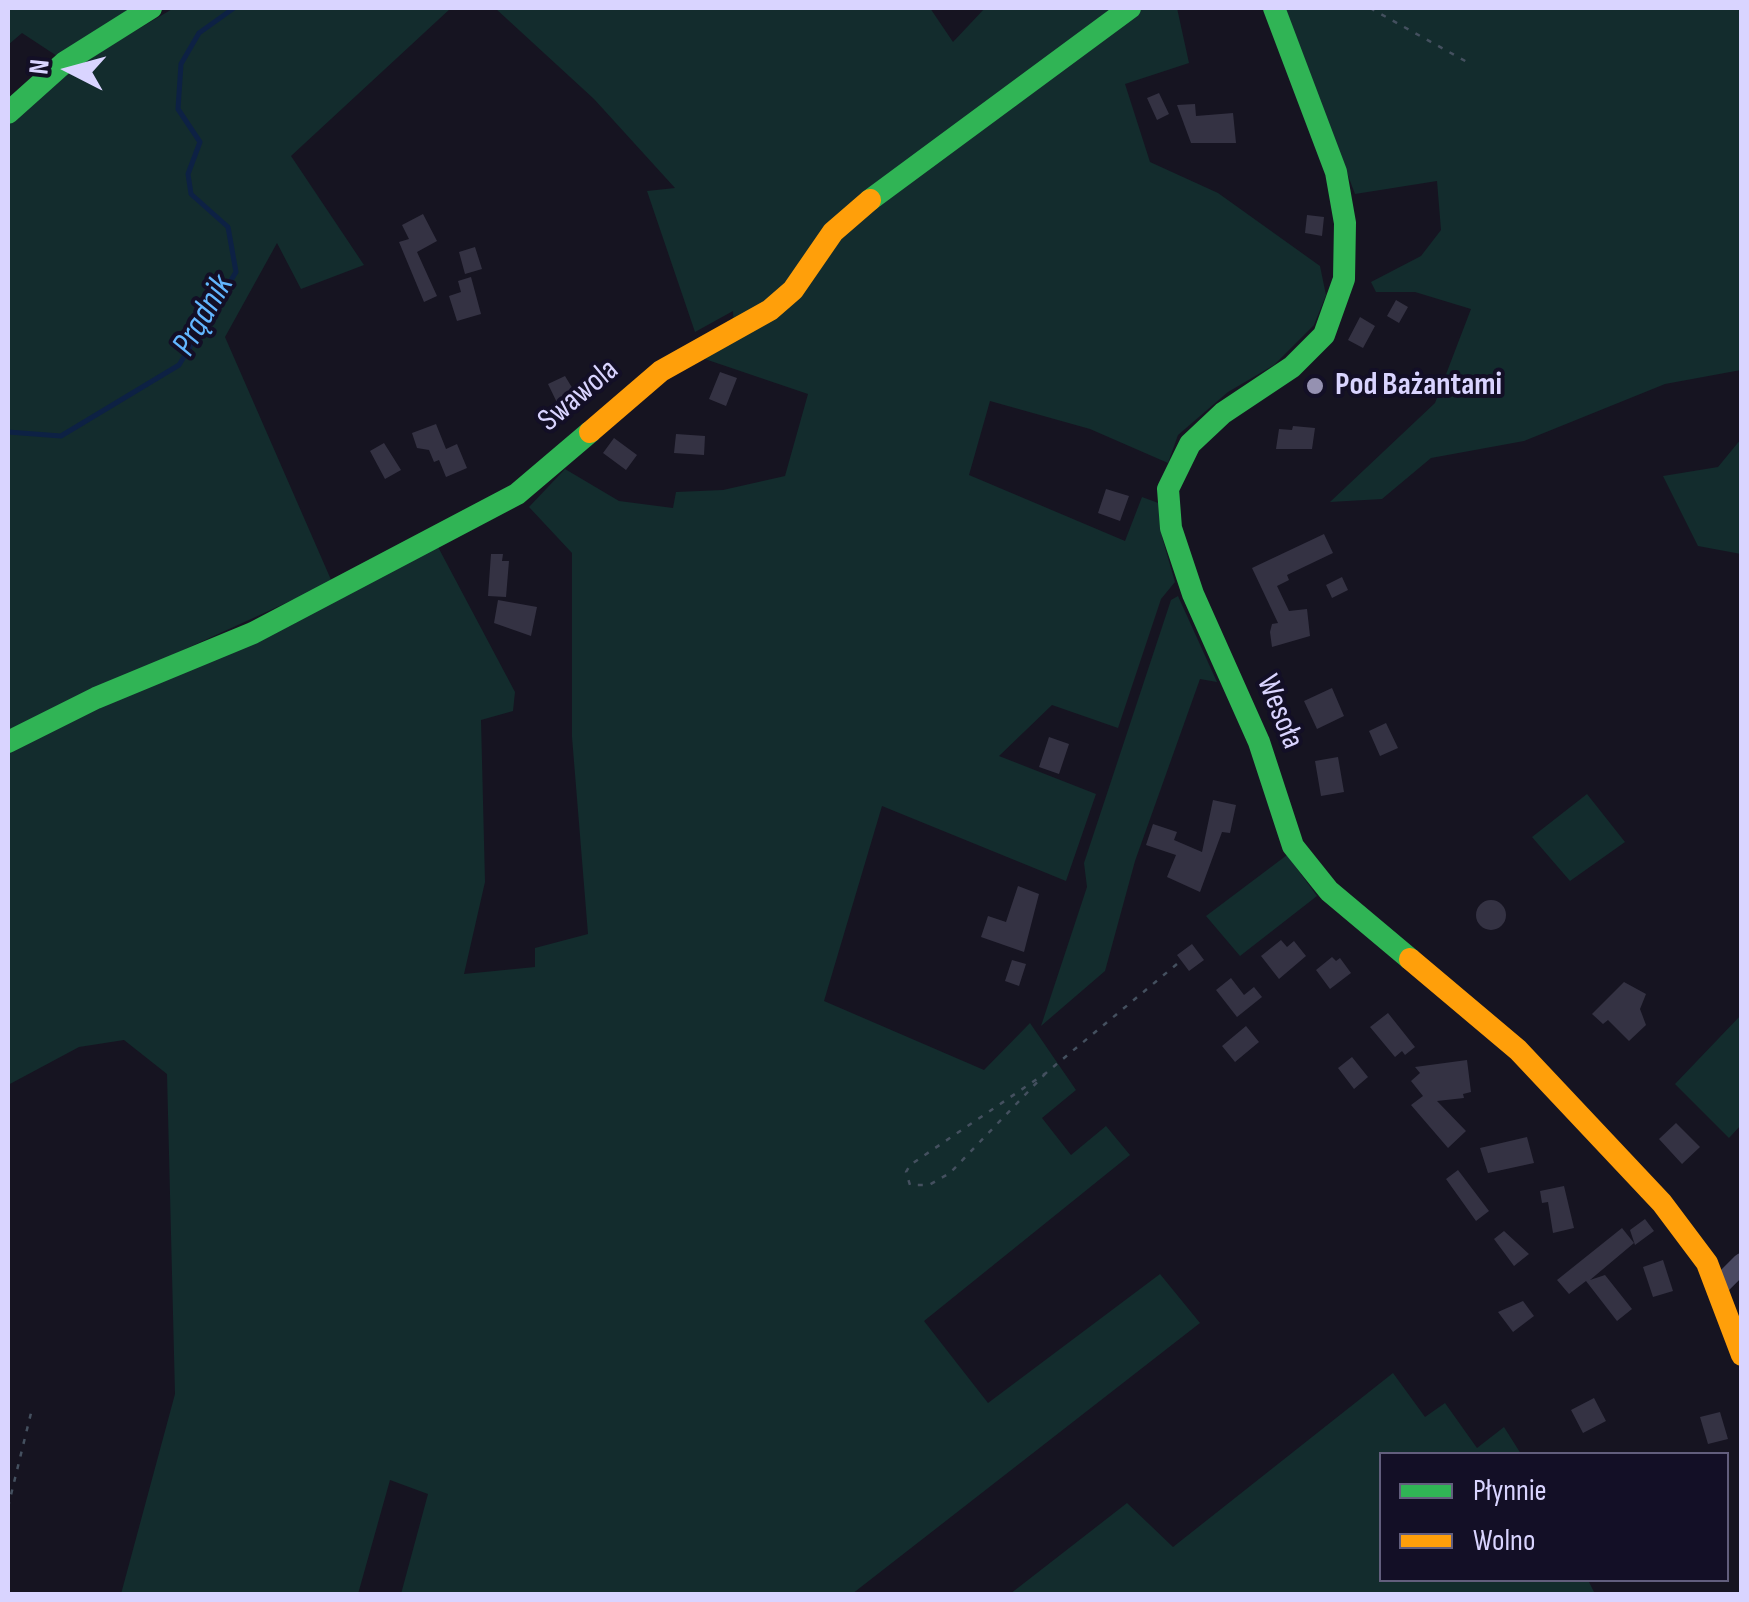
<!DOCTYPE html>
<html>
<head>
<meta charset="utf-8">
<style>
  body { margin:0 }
  #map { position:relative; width:1749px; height:1602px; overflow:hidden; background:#161421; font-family:"Sofia Sans Condensed",sans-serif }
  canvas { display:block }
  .frame { position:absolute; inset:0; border:10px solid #d9d4ff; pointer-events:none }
  .legend { position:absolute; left:1379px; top:1452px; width:350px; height:130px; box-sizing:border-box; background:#130f26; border:2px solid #625e7d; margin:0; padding:12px 18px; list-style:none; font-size:30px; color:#d9d4ff }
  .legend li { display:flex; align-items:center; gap:20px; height:50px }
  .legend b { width:50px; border:2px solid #625e7d }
  .north { position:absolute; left:20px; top:20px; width:100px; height:100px; -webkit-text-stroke:8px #130f26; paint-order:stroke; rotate:276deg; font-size:28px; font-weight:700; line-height:40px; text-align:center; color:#d9d4ff }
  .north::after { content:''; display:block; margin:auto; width:35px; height:45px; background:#d9d4ff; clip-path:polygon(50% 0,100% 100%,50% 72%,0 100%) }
</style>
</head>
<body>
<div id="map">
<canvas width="1749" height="1602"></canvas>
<div class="frame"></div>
<ul class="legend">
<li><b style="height:12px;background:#30b455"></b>Płynnie</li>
<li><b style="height:12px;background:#ff9f0a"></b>Wolno</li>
</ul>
<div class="north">N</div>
</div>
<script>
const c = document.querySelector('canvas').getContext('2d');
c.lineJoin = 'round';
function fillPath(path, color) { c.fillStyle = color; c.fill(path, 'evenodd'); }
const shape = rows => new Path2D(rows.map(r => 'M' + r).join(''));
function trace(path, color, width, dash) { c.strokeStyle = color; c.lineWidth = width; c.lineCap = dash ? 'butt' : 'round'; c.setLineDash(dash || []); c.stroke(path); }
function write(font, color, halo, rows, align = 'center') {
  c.font = font + ' "Sofia Sans Condensed",sans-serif'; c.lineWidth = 8; c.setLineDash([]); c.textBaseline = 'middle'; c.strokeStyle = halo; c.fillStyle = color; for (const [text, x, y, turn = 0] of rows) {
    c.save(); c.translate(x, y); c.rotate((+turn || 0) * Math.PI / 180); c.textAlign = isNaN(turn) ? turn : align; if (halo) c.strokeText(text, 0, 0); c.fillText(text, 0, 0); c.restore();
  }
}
fillPath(shape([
  [8,8,137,8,60,58,22,33,8,45],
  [174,8,451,8,291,156,364,265,301,289,277,243,225,337,332,582,8,730,8,125,67,71],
  [495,8,930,8,953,42,985,8,1177,8,1189,63,1125,84,1150,162,1218,193,1320,266,1326,295,1314,325,1274,365,1228,392,1178,435,1168,463,1090,429,990,401,969,475,1125,541,1142,497,1161,504,1162,537,1175,582,1161,599,1118,728,1052,705,999,756,1096,794,1066,881,882,806,824,1001,984,1070,1030,1023,1076,1090,1042,1118,1071,1155,1106,1126,1130,1155,924,1321,988,1403,1160,1274,1200,1323,852,1594,401,1594,428,1494,390,1480,358,1594,121,1594,175,1394,167,1074,124,1040,79,1047,8,1085,8,749,438,547,515,692,513,711,481,720,485,882,464,974,535,967,535,948,588,934,572,737,572,553,529,507,565,469,619,501,673,508,676,492,723,490,785,476,808,394,696,356,734,331,733,311,695,332,647,191,675,188,594,99],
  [1285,8,1741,8,1741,370,1665,384,1524,441,1431,458,1382,499,1330,502,1435,403,1471,309,1415,292,1376,292,1371,282,1421,256,1441,230,1437,181,1355,194],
  [1741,439,1741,554,1698,546,1663,476,1718,467],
  [1178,596,1217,682,1200,679,1135,861,1105,971,1041,1026,1087,887,1084,863,1171,600],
  [1587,794,1625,842,1570,881,1532,837],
  [1287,855,1317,896,1240,956,1206,916],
  [1741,1015,1741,1125,1729,1138,1675,1084],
  [1393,1373,1425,1417,1445,1403,1477,1448,1504,1427,1521,1454,1382,1454,1382,1580,1588,1580,1595,1594,1010,1594,1127,1503,1173,1547]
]), '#132c2d');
trace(shape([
  [8,432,61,436,179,365,236,272,228,227,191,194,188,174,200,142,178,109,181,64,199,33,234,8]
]), '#0d2144', 5);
fillPath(shape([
  [1159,93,1169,114,1157,120,1147,98],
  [1195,104,1196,116,1233,113,1236,143,1191,143,1177,105],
  [423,214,437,241,417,252,437,296,424,302,399,242,409,239,402,225],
  [1307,215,1324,217,1322,236,1305,233],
  [475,247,482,269,465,274,459,252],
  [471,277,481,314,457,321,449,296,461,292,458,281],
  [1396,300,1408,307,1399,323,1387,316],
  [1360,317,1375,326,1363,348,1348,340],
  [720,372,737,378,726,406,709,399],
  [565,376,582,404,562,413,548,384],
  [436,424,446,449,457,444,467,468,446,477,439,460,434,462,429,450,417,448,412,433],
  [1293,426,1315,428,1312,449,1276,449,1279,429,1292,430],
  [676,434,705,436,704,455,674,453],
  [614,438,637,455,626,470,603,453],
  [384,443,401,470,385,479,370,451],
  [1106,489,1129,496,1120,521,1098,513],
  [1324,534,1333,553,1287,575,1289,580,1277,586,1289,611,1307,609,1310,636,1272,647,1270,632,1272,624,1278,623,1252,568],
  [491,554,503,554,502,561,509,561,506,597,488,596],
  [1342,577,1348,590,1332,598,1326,585],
  [498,600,537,607,531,636,494,623],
  [1332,688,1344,716,1317,729,1304,701],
  [1386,723,1398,748,1380,756,1369,731],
  [1049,737,1069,744,1059,774,1039,767],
  [1338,757,1344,792,1321,796,1315,761],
  [1213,800,1236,805,1230,833,1222,832,1200,892,1167,877,1176,855,1146,845,1153,824,1177,832,1174,840,1202,852],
  [1018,886,1039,894,1024,952,981,937,988,916,1006,922],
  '1476 915a15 15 0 1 1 30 0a15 15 0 1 1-30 0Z',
  [1281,940,1287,947,1294,941,1306,956,1279,979,1261,956],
  [1192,944,1204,960,1189,971,1177,955],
  [1332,957,1336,961,1340,958,1351,973,1330,989,1316,970],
  [1012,960,1026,964,1019,986,1005,981],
  [1231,978,1244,995,1254,987,1262,997,1237,1017,1216,990],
  [1624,982,1646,994,1640,1009,1646,1025,1629,1041,1608,1020,1603,1024,1592,1014],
  [1388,1013,1415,1047,1405,1055,1402,1051,1395,1057,1370,1027],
  [1246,1026,1259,1042,1235,1062,1222,1046],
  [1352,1057,1368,1077,1354,1089,1338,1068],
  [1467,1060,1471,1092,1463,1094,1464,1098,1437,1101,1466,1131,1448,1148,1411,1105,1423,1096,1411,1081,1420,1073,1415,1067],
  [1676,1123,1700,1147,1682,1164,1659,1139],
  [1527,1137,1534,1163,1488,1173,1480,1148],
  [1458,1170,1489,1211,1476,1221,1446,1179],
  [1564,1186,1574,1228,1553,1233,1548,1202,1542,1203,1540,1191],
  [1645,1219,1654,1231,1635,1245,1630,1230],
  [1622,1228,1634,1243,1590,1280,1605,1275,1632,1309,1617,1321,1586,1281,1569,1294,1557,1280],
  [1504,1231,1529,1254,1514,1266,1494,1239],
  [1663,1260,1673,1291,1653,1297,1643,1267],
  [1523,1301,1534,1316,1513,1332,1498,1312],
  [1594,1398,1606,1421,1583,1433,1571,1410],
  [1720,1412,1728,1439,1708,1444,1700,1417]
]), '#343243');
trace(shape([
  [1370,8,1467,62],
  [1046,1073,950,1173,929,1185,910,1185,906,1172,910,1165,1046,1073,1177,964],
  [8,1507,31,1413]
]), '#44505f', 2.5, [5, 8]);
trace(shape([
  [1718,1287,1742,1263]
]), '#4a4962', 20);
trace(shape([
  [1274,8,1336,172,1345,223,1344,279,1324,335,1292,367,1223,413,1190,444,1168,489,1171,528,1193,594,1259,742,1293,846,1329,891,1410,959],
  [8,113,65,62,151,8],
  [870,200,1130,8],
  [8,742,96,698,253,633,517,494,590,432]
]), '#30b455', 22);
trace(shape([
  [590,432,661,371,770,310,793,290,833,232,870,200],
  [1410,959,1518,1050,1662,1203,1707,1263,1742,1355]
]), '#ff9f0a', 22);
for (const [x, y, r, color] of [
  [1315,386,10,"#9591b1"]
]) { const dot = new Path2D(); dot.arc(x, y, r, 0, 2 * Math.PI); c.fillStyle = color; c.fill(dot); trace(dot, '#130f26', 4); }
write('bold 32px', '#d9d4ff', '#130f26', [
  ["Pod Bażantami",1335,386]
], 'left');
write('32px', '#d9d4ff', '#130f26', [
  ["Swawola",579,396,-40],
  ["Wesoła",1279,712,68]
]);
write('italic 35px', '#62b6ff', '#130f26', [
  ["Prądnik",204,316,-60]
]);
</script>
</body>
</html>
